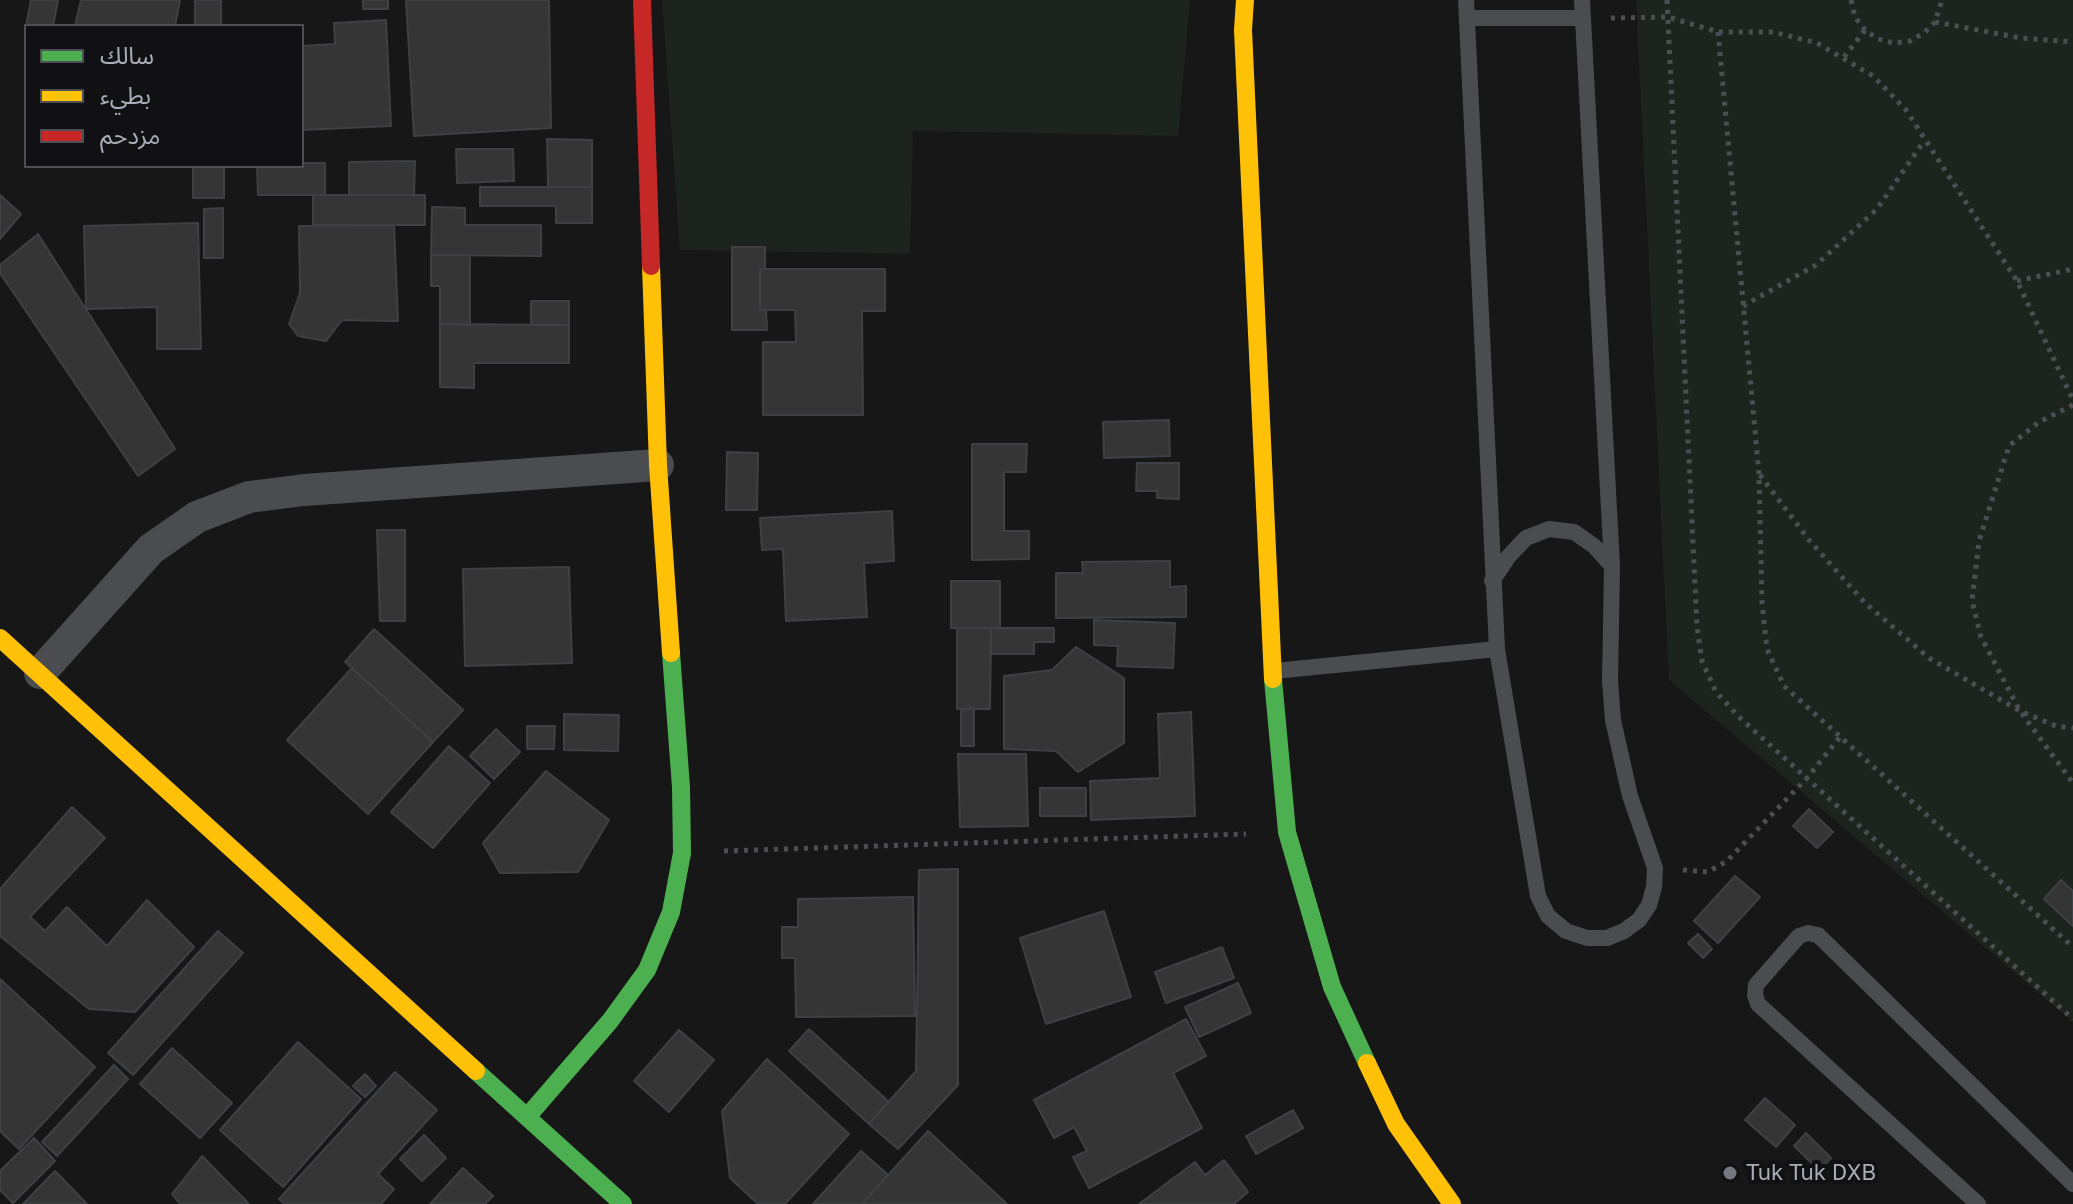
<!DOCTYPE html>
<html>
<head>
<meta charset="utf-8">
<style>
  body { margin:0 }
  #map { position:relative; width:2073px; height:1204px; overflow:hidden; background:#171717; font-family:"Golos Text","Noto Sans Arabic",sans-serif }
  canvas { display:block }
  .legend { position:absolute; left:24px; top:24px; width:280px; height:144px; box-sizing:border-box; background:#111113; border:2px solid #4d4f55; margin:0; padding:10px 14px; list-style:none; font-size:24px; color:#a8adb8 }
  .legend li { display:flex; align-items:center; gap:16px; height:40px }
  .legend b { width:40px; border:2px solid #4d4f55 }
</style>
</head>
<body>
<div id="map">
<canvas width="2073" height="1204"></canvas>
<ul class="legend">
<li><b style="height:10px;background:#4caf50"></b>سالك</li>
<li><b style="height:10px;background:#ffc107"></b>بطيء</li>
<li><b style="height:10px;background:#c62828"></b>مزدحم</li>
</ul>
</div>
<script>
const c = document.querySelector('canvas').getContext('2d');
c.lineJoin = 'round';
function fillPath(path, color) { c.fillStyle = color; c.fill(path, 'evenodd'); }
const shape = rows => new Path2D(rows.map(r => 'M' + r).join(''));
function trace(path, color, width, dash) { c.strokeStyle = color; c.lineWidth = width; c.lineCap = dash ? 'butt' : 'round'; c.setLineDash(dash || []); c.stroke(path); }
function write(font, color, halo, rows, align = 'center') {
  c.font = font + ' "Golos Text",sans-serif'; c.lineWidth = 8; c.setLineDash([]); c.textBaseline = 'middle'; c.strokeStyle = halo; c.fillStyle = color; for (const [text, x, y, turn = 0] of rows) {
    c.save(); c.translate(x, y); c.rotate((+turn || 0) * Math.PI / 180); c.textAlign = isNaN(turn) ? turn : align; if (halo) c.strokeText(text, 0, 0); c.fillText(text, 0, 0); c.restore();
  }
}
fillPath(shape([
  [662,0,1190,0,1178,136,913,131,910,254,680,250],
  [1636,0,2073,0,2073,1022,1669,680]
]), '#1d241e');
const building = shape([
  [31,0,58,0,53,26,26,26,31,0],
  [81,0,180,0,175,26,75,26,81,0],
  [195,0,221,0,221,26,195,26,195,0],
  [363,0,388,0,388,9,363,9,363,0],
  [406,0,549,0,551,128,414,136,406,0],
  [386,20,391,126,302,130,302,46,335,44,334,23,386,20],
  [547,139,592,140,592,187,548,187,547,139],
  [456,149,513,149,514,181,457,183,456,149],
  [415,161,414,195,349,195,349,162,415,161],
  [302,163,325,163,325,195,258,195,257,166,302,166,302,163],
  [193,166,224,166,224,198,193,198,193,166],
  [480,187,592,187,592,223,556,223,556,206,480,206,480,187],
  [0,195,21,214,0,239,0,195],
  [313,195,425,195,425,225,313,225,313,195],
  [432,207,465,208,465,225,541,225,541,256,431,255,432,207],
  [223,208,223,258,204,258,204,209,223,208],
  [198,223,201,349,157,349,157,307,86,309,84,226,198,223],
  [394,225,398,321,342,320,326,341,298,336,289,324,300,293,299,226,394,225],
  [38,234,175,449,138,476,0,273,0,265,38,234],
  [732,247,765,247,765,269,760,269,760,310,766,310,767,330,732,330,732,247],
  [431,255,470,255,470,325,440,324,440,286,431,286,431,255],
  [760,269,885,269,885,311,862,311,863,415,763,415,763,342,796,342,795,310,760,310,760,269],
  [531,301,569,301,569,325,531,325,531,301],
  [440,324,569,325,569,363,474,363,474,388,440,387,440,324],
  [1169,420,1170,456,1104,458,1103,422,1169,420],
  [972,444,1027,444,1026,472,1004,472,1004,531,1029,531,1029,559,972,560,972,444],
  [727,452,758,453,757,510,726,510,727,452],
  [1137,463,1179,463,1179,499,1157,498,1157,491,1136,491,1137,463],
  [892,511,894,561,864,563,867,617,786,621,783,549,762,550,760,518,892,511],
  [377,530,405,530,405,621,380,621,377,530],
  [1170,561,1170,587,1186,586,1186,617,1056,618,1056,573,1083,573,1082,562,1170,561],
  [569,567,572,663,465,666,463,569,569,567],
  [951,581,1000,581,1000,628,951,628,951,581],
  [1094,620,1175,623,1173,668,1117,666,1118,646,1094,645,1094,620],
  [957,628,991,628,990,709,957,709,957,628],
  [991,628,1054,628,1054,642,1034,642,1034,654,991,654,991,628],
  [374,629,463,710,433,742,345,662,374,629],
  [1076,647,1124,678,1124,743,1078,772,1056,751,1004,749,1004,676,1052,670,1076,647],
  [352,668,433,742,368,814,287,740,352,668],
  [974,708,974,746,961,746,961,709,974,708],
  [1191,712,1195,816,1091,820,1090,781,1160,778,1158,714,1191,712],
  [564,714,619,715,618,751,564,750,564,714],
  [527,726,555,726,554,749,527,749,527,726],
  [496,729,520,752,494,779,470,756,496,729],
  [449,746,490,783,433,848,391,812,449,746],
  [958,754,1026,754,1028,826,960,827,958,754],
  [546,771,609,820,578,872,500,873,483,843,546,771],
  [1040,788,1086,788,1086,816,1040,816,1040,788],
  [72,807,105,838,30,917,45,931,67,907,107,946,147,900,194,947,135,1012,89,1009,0,936,0,889,72,807],
  [1809,809,1833,832,1817,848,1793,826,1809,809],
  [958,869,958,1085,898,1149,869,1124,916,1071,919,870,958,869],
  [1735,876,1760,897,1718,943,1694,921,1735,876],
  [2061,880,2073,891,2073,926,2044,899,2061,880],
  [913,897,915,1016,796,1017,795,958,782,958,782,927,798,927,798,899,913,897],
  [1104,911,1131,997,1046,1024,1020,938,1104,911],
  [218,931,243,953,133,1075,108,1053,218,931],
  [1698,934,1712,949,1703,958,1688,943,1698,934],
  [1222,947,1234,978,1166,1003,1155,972,1222,947],
  [0,979,95,1067,19,1149,0,1131,0,979],
  [1238,983,1251,1013,1199,1037,1185,1007,1238,983],
  [1186,1019,1206,1056,1173,1073,1202,1128,1089,1188,1073,1157,1087,1151,1074,1127,1054,1138,1034,1100,1186,1019],
  [809,1029,889,1102,869,1124,789,1051,809,1029],
  [679,1030,714,1060,669,1112,634,1081,679,1030],
  [298,1042,361,1099,283,1187,220,1130,298,1042],
  [172,1048,232,1103,200,1138,140,1084,172,1048],
  [767,1059,849,1134,785,1204,758,1204,730,1178,722,1111,767,1059],
  [114,1065,128,1079,57,1156,42,1142,114,1065],
  [395,1072,437,1110,378,1174,394,1189,381,1204,285,1204,279,1199,395,1072],
  [365,1074,376,1086,365,1097,353,1086,365,1074],
  [1765,1098,1795,1125,1776,1147,1745,1120,1765,1098],
  [1293,1110,1303,1128,1256,1154,1246,1136,1293,1110],
  [928,1131,1007,1204,862,1204,928,1131],
  [1806,1133,1831,1158,1819,1170,1794,1146,1806,1133],
  [424,1135,446,1158,422,1181,400,1159,424,1135],
  [34,1138,55,1161,13,1203,0,1190,0,1171,34,1138],
  [861,1151,888,1175,862,1204,813,1204,861,1151],
  [202,1156,249,1204,180,1204,172,1194,202,1156],
  [1224,1160,1248,1192,1234,1204,1139,1204,1195,1162,1205,1175,1224,1160],
  [463,1168,493,1196,485,1204,430,1204,463,1168],
  [55,1171,87,1204,23,1204,55,1171]
]);
fillPath(building, '#353536');
trace(building, '#3f4043', 2);
trace(shape([
  [1667,0,1697,627,1702,661,1716,692,1739,717,2073,1019],
  [1851,0,1855,17,1865,30,1878,39,1894,43,1910,41,1924,33,1935,22,1942,0],
  [1611,18,1668,17,1718,32,1773,32,1817,43,1873,76,1906,110,2017,281,2073,400],
  [1935,22,2021,38,2073,42],
  [1718,32,1759,474,1762,603,1767,649,1784,686,2073,947],
  [1844,57,1865,30],
  [2017,281,2073,269],
  [1743,306,1816,265,1877,209,1924,141],
  [2073,405,2039,422,2009,446,1979,541,1972,601,1981,637,2020,711,2073,783],
  [1760,475,1809,540,1865,603,1929,658,2020,711,2056,726,2073,728],
  [724,851,1246,834],
  [1683,870,1708,872,1727,861,1807,778,1840,737]
]), '#4d4e52', 5, [4, 6]);
trace(shape([
  [1466,0,1497,649,1538,896,1548,916,1566,931,1587,938,1607,938,1624,931,1639,920,1649,905,1654,887,1655,868,1630,796,1613,720,1610,681,1612,566,1582,0],
  [1467,18,1582,18],
  [1492,581,1509,556,1526,538,1549,529,1574,532,1594,546,1612,566],
  [1274,671,1497,649],
  [1978,1204,1758,1004,1755,995,1756,985,1799,936,1808,933,1818,935,2073,1184]
]), '#4b4c50', 16);
trace(shape([
  [40,673,151,549,197,517,249,497,304,490,658,465]
]), '#4b4c50', 32);
trace(shape([
  [1273,679,1287,832,1332,987,1367,1063],
  [476,1071,623,1204],
  [527,1117,610,1021,647,970,671,912,682,853,681,787,671,653]
]), '#4caf50', 18);
trace(shape([
  [1245,0,1243,30,1273,679],
  [651,266,658,465,671,653],
  [0,638,476,1071],
  [1367,1063,1396,1124,1452,1204]
]), '#ffc107', 18);
trace(shape([
  [642,0,651,266]
]), '#c62828', 18);
for (const [x, y, r, color] of [
  [1730,1173,8,"#757880"]
]) { const dot = new Path2D(); dot.arc(x, y, r, 0, 2 * Math.PI); c.fillStyle = color; c.fill(dot); trace(dot, '#111113', 3); }
write('22px', '#a8adb8', '#111113', [
  ["Tuk Tuk DXB",1746,1173]
], 'left');
</script>
</body>
</html>
